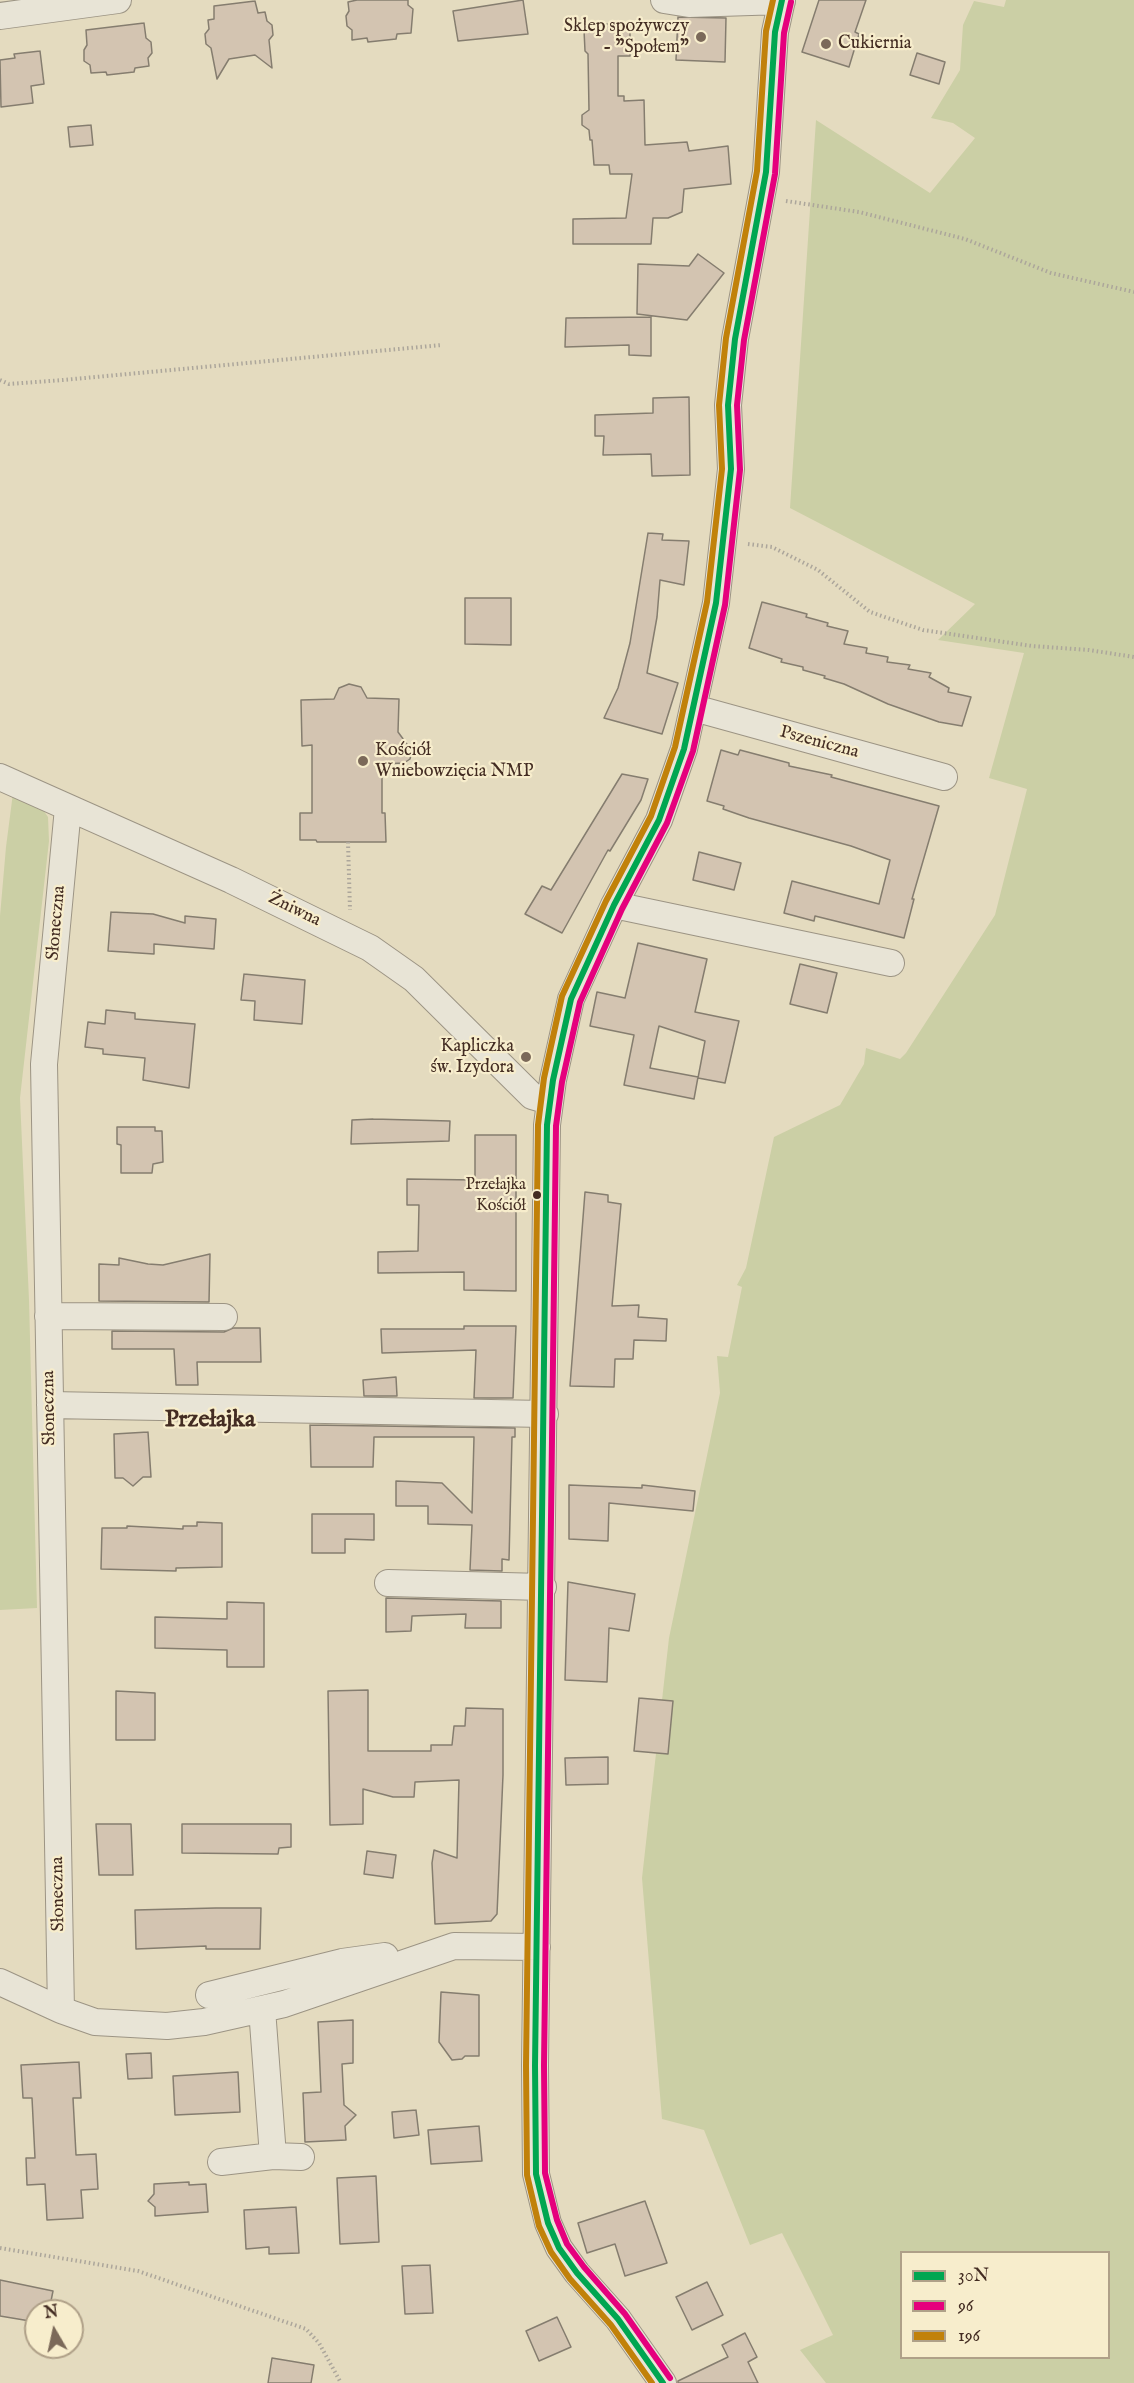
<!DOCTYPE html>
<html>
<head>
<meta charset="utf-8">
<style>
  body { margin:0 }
  #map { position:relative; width:1134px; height:2383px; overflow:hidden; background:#e4dbbf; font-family:"IM FELL English",serif }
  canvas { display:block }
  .legend { position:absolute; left:900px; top:2251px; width:210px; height:108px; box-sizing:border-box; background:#f7edcc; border:2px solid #afa088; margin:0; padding:8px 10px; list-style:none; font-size:18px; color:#432c22 }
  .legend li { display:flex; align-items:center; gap:12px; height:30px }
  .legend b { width:30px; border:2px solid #afa088 }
  .north { position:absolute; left:24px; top:2299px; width:60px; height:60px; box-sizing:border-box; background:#f7edcc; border:2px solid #afa088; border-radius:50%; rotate:351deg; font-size:16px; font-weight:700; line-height:24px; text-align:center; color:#432c22 }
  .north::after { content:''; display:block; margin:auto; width:21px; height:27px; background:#7b6959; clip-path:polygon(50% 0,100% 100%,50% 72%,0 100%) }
</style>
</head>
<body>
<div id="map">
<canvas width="1134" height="2383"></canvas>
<ul class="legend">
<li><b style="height:8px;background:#00a651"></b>30N</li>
<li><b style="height:8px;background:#e5007d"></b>96</li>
<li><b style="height:8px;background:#c1810a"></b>196</li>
</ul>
<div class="north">N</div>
</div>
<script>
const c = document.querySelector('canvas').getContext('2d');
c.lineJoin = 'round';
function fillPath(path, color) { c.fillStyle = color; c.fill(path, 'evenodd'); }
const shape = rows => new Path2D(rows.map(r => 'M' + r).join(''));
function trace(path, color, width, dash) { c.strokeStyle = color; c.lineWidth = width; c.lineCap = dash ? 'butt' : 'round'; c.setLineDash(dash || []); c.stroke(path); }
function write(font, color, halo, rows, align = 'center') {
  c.font = font + ' "IM FELL English",serif'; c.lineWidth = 4.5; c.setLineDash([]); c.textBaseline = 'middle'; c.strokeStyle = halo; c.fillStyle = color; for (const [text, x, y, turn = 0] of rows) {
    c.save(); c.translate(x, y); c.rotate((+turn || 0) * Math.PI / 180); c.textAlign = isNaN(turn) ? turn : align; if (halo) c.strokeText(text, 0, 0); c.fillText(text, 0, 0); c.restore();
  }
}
fillPath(shape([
  [1006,0,1134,0,1134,2383,826,2383,800,2350,833,2335,782,2233,750,2245,704,2130,662,2119,642,1878,669,1638,720,1393,717,1356,728,1357,742,1287,737,1285,746,1268,774,1137,840,1105,864,1064,866,1048,900,1059,906,1053,995,915,1027,789,989,778,1024,653,938,640,975,604,790,508,816,120,930,193,975,138,953,123,931,118,960,70,963,25,974,1,1004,7],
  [902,2252,1108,2252,1108,2358,902,2358],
  [13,793,41,807,48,817,49,841,20,1098,29,1300,37,1608,0,1610,0,916,6,847]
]), '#cbcfa5');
const building = shape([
  [357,0,408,0,408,5,413,9,411,33,397,34,396,39,368,42,367,38,352,40,352,30,347,26,346,16,349,11,348,2,357,0],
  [523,0,528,34,458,41,453,11,523,0],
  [819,0,866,0,855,32,859,34,849,67,802,52,819,0],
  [255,1,258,13,265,12,267,21,272,25,273,35,269,40,272,68,255,55,229,59,217,79,211,48,206,44,205,34,209,29,208,20,214,19,214,6,255,1],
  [678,17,726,18,725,62,676,60,678,17],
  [144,23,146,38,151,42,152,53,148,58,149,66,135,68,134,72,107,75,106,72,91,73,90,65,84,61,84,50,87,45,86,30,144,23],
  [599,24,630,24,630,56,618,56,618,96,624,96,624,101,644,100,645,145,687,142,689,151,728,146,731,184,684,189,682,212,668,218,653,218,651,244,573,244,573,219,626,218,632,174,610,174,609,165,594,165,592,140,590,140,589,130,582,125,582,115,589,110,588,54,585,51,584,30,599,30,599,24],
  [40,51,44,84,31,86,33,103,1,107,0,60,15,58,14,54,40,51],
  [917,53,945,62,939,84,910,75,917,53],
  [91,125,93,145,70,147,68,127,91,125],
  [698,254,724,273,687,320,637,314,638,264,689,266,698,254],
  [651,317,651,356,629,355,629,345,565,347,566,318,651,317],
  [689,397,690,475,652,476,651,454,603,455,604,436,595,436,595,415,653,413,653,398,689,397],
  [648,533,663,534,662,540,689,541,684,585,660,580,657,617,647,673,678,683,662,734,604,718,618,688,630,643,648,533],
  [465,598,511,598,511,645,465,644,465,598],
  [762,602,807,614,806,617,828,623,827,626,848,631,844,644,867,648,866,653,888,657,887,662,910,665,908,669,931,673,929,677,949,688,948,692,971,697,962,726,939,722,888,704,844,684,824,678,825,676,803,670,803,667,781,662,782,659,749,648,762,602],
  [349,684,361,687,367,698,399,699,398,732,412,751,410,759,404,763,382,764,382,813,385,813,386,842,317,842,316,840,300,840,300,813,312,813,312,745,302,746,301,700,334,699,339,688,349,684],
  [721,750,738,755,740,750,789,763,789,766,832,775,831,777,939,806,912,899,914,899,904,938,815,916,814,921,784,913,792,881,879,904,890,860,851,846,749,818,723,809,724,806,707,801,721,750],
  [622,774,648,779,641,800,610,851,608,850,562,933,525,914,542,886,551,890,622,774],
  [699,852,741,863,734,890,693,880,699,852],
  [111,912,153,914,185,923,185,916,216,919,214,949,154,944,154,954,108,951,111,912],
  [638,943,707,959,695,1012,739,1021,725,1083,698,1078,705,1041,659,1026,650,1068,698,1077,694,1099,624,1085,634,1035,590,1026,597,992,625,998,638,943],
  [800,964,837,973,827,1013,790,1004,800,964],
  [244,974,305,980,302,1024,254,1020,255,1001,241,1000,244,974],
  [106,1010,135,1013,135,1019,195,1024,189,1088,143,1080,145,1058,103,1054,103,1049,85,1047,88,1022,105,1024,106,1010],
  [373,1119,450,1121,449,1141,351,1144,352,1120,373,1119],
  [117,1127,155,1127,155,1131,162,1131,163,1162,153,1164,152,1173,121,1173,121,1145,117,1144,117,1127],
  [475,1135,516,1135,516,1291,464,1290,464,1272,378,1273,378,1252,418,1251,419,1205,407,1205,407,1179,475,1180,475,1135],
  [585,1192,608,1195,608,1202,621,1204,612,1306,639,1305,638,1317,667,1319,666,1341,634,1340,633,1359,615,1359,614,1387,570,1386,585,1192],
  [210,1254,209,1302,99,1301,99,1264,119,1265,119,1258,148,1264,163,1265,210,1254],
  [464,1326,516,1326,513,1398,474,1398,476,1350,382,1353,381,1329,464,1329,464,1326],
  [233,1328,260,1328,261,1362,197,1362,198,1385,176,1385,174,1349,112,1349,112,1331,224,1332,233,1328],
  [396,1377,397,1396,364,1396,363,1380,396,1377],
  [310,1425,515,1428,515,1437,512,1437,509,1560,502,1559,502,1571,470,1570,472,1525,428,1524,428,1506,396,1506,396,1481,442,1483,472,1513,474,1437,374,1437,373,1467,311,1467,310,1425],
  [148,1432,151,1477,143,1477,133,1486,123,1478,115,1478,114,1434,148,1432],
  [569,1485,642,1488,642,1485,695,1491,693,1511,609,1503,608,1541,569,1539,569,1485],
  [312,1514,374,1514,374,1540,345,1539,345,1553,312,1553,312,1514],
  [197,1522,222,1523,222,1567,176,1568,176,1571,101,1569,102,1528,127,1528,127,1526,183,1529,183,1526,197,1526,197,1522],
  [568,1582,635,1594,629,1631,609,1628,607,1682,565,1680,568,1582],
  [386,1598,501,1601,501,1628,465,1628,466,1614,412,1616,411,1631,386,1632,386,1598],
  [227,1602,264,1603,264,1667,227,1667,227,1650,155,1648,155,1617,227,1619,227,1602],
  [368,1690,368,1751,431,1751,431,1745,452,1745,454,1726,465,1726,466,1708,503,1709,503,1775,497,1914,491,1921,435,1924,432,1863,434,1850,457,1858,459,1780,415,1782,414,1797,393,1797,363,1789,363,1824,330,1825,328,1691,368,1690],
  [116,1691,155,1693,155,1740,116,1740,116,1691],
  [639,1698,673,1701,668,1754,634,1751,639,1698],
  [608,1757,608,1784,566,1785,565,1758,608,1757],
  [96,1824,131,1824,133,1875,99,1875,96,1824],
  [182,1824,291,1824,291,1847,279,1848,278,1854,182,1853,182,1824],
  [367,1851,396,1855,393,1878,364,1874,367,1851],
  [216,1908,261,1908,260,1949,206,1949,206,1946,136,1949,135,1910,216,1908],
  [441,1992,479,1995,479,2056,465,2056,462,2059,452,2060,439,2042,441,1992],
  [353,2020,353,2063,342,2064,344,2105,356,2115,345,2126,346,2140,305,2142,303,2093,321,2092,318,2022,353,2020],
  [151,2053,152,2078,128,2079,126,2054,151,2053],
  [79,2062,81,2098,73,2098,76,2155,96,2154,98,2189,81,2190,83,2218,47,2220,45,2184,27,2185,26,2158,35,2158,32,2098,23,2098,21,2065,79,2062],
  [238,2072,240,2112,175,2115,173,2076,238,2072],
  [416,2110,419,2135,394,2138,392,2112,416,2110],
  [479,2126,482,2161,431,2164,428,2130,479,2126],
  [376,2176,379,2242,340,2244,337,2178,376,2176],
  [189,2182,189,2185,206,2184,208,2212,155,2216,155,2207,148,2201,154,2194,154,2184,189,2182],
  [645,2201,667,2263,625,2276,615,2244,587,2253,578,2223,645,2201],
  [296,2207,299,2253,269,2254,269,2247,246,2249,244,2210,296,2207],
  [430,2265,433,2313,405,2314,402,2266,430,2265],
  [0,2280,53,2291,49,2311,36,2311,36,2322,0,2316,0,2280],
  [707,2282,723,2315,692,2330,676,2297,707,2282],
  [557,2317,571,2347,539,2361,526,2331,557,2317],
  [745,2333,757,2357,748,2362,758,2383,678,2383,678,2381,728,2357,722,2345,745,2333],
  [272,2358,314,2365,311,2383,268,2383,272,2358]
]);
fillPath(building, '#d3c4b1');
trace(building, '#857d6f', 1.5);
const minor = shape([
  [664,0,689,4,782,1],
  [0,16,118,0],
  [694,708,944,777],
  [0,777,231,880,370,948,414,979,532,1096,549,1101],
  [68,808,44,1064,61,2010,95,2022,167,2026,204,2022,284,2004,454,1946,537,1947],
  [614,905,891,963],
  [48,1316,224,1317],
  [50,1405,545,1414],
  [388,1583,543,1587],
  [0,1982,61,2010],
  [209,1995,342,1962,385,1956],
  [262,2009,273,2156],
  [221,2162,273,2156,301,2157],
  [663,2383,618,2319,577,2273,559,2248,548,2223,536,2174,535,2065,547,1125,553,1080,571,999,614,905,659,820,684,749,716,603,731,469,728,405,735,339,766,172,775,32,782,0]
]);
trace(minor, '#9c9484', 28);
trace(shape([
  [786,201,859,212,965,239,1051,273,1134,292],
  [0,380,9,384,63,380,442,345],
  [748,544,772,547,818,570,870,612,923,630,1032,646,1089,650,1134,657],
  [348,842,350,910],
  [0,2248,138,2271,306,2329,319,2343,341,2383]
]), '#aca69b', 4, [1.5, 3]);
trace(minor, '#e8e4d6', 26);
trace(shape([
  [663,2383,618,2319,577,2273,559,2248,548,2223,536,2174,535,2065,547,1125,553,1080,571,999,614,905,659,820,684,749,716,603,731,469,728,405,735,339,766,172,775,32,782,0]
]), '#00a651', 6);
trace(shape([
  [670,2378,625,2314,584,2267,567,2244,557,2220,545,2173,544,2065,556,1126,562,1082,580,1002,622,909,667,823,693,751,725,605,740,470,737,405,744,340,775,174,784,33,791,2]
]), '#e5007d', 6);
trace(shape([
  [652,2383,611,2325,570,2279,551,2252,539,2226,527,2175,526,2065,538,1125,544,1078,562,996,606,901,651,816,675,747,707,602,722,469,719,405,726,338,757,171,766,31,773,0]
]), '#c1810a', 6);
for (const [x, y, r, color] of [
  [701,37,6,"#7b6959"],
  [826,44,6,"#7b6959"],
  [363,761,6,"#7b6959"],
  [526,1057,6,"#7b6959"],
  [537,1195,5,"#432c22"]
]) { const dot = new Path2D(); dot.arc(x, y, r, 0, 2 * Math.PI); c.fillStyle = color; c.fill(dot); trace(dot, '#f7edcc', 2); }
write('16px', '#432c22', '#f7edcc', [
  ["Przełajka",526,1186],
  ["Kościół",526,1207]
], 'right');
write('18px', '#432c22', '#f7edcc', [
  ["Sklep spożywczy",689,27],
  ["- \"Społem\"",689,48],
  ["Cukiernia",838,44,"left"],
  ["Kościół",375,751,"left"],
  ["Wniebowzięcia NMP",375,772,"left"],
  ["Kapliczka",514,1047],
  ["św. Izydora",514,1068]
], 'right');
write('18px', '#432c22', '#f7edcc', [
  ["Pszeniczna",819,743,15],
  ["Żniwna",294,910,26],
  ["Słoneczna",57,923,-85],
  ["Słoneczna",50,1408,-91],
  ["Słoneczna",59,1894,-91]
]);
write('bold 24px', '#432c22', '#f7edcc', [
  ["Przełajka",210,1421]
]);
</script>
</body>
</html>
